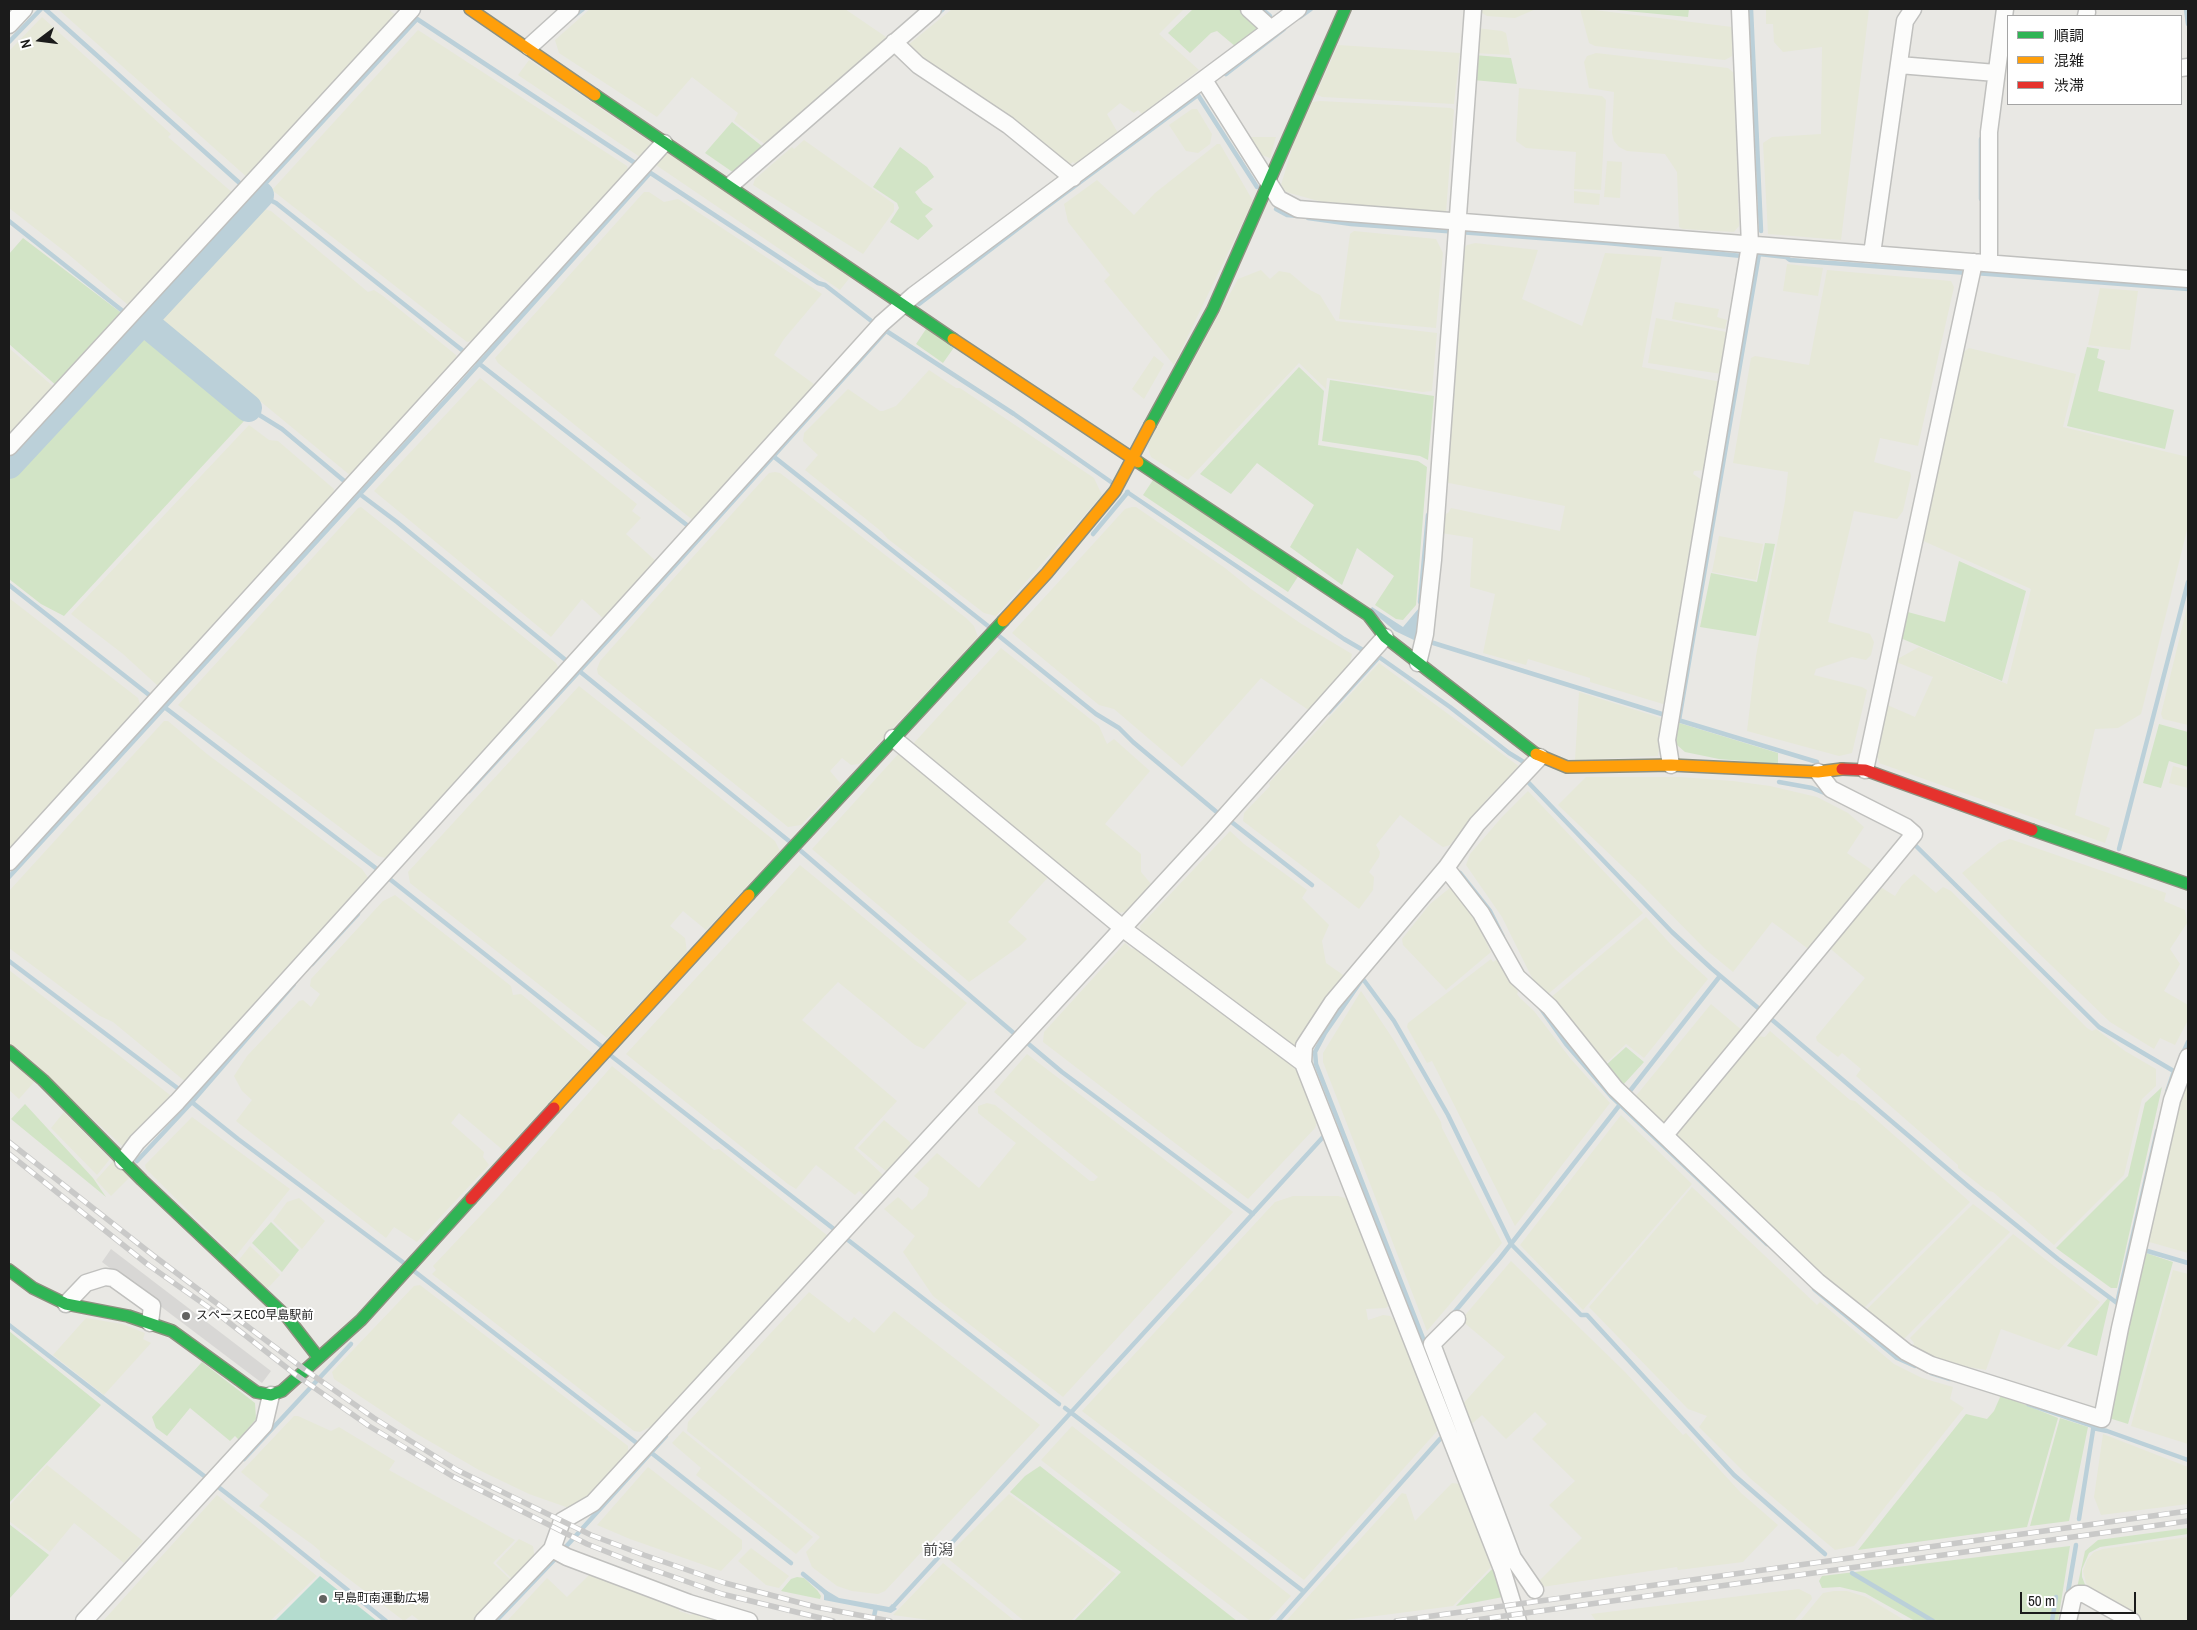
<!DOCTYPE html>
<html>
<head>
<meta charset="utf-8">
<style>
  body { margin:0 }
  #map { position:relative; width:2197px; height:1630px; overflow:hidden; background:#e9e8e4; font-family:"Archivo Narrow","Noto Sans JP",sans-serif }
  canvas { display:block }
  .frame { position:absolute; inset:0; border:10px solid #1b1b1b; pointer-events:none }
  .legend { position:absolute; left:2007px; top:15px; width:175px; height:90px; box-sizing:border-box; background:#fff; border:1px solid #a4a4a4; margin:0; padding:6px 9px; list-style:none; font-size:15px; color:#1b1b1b }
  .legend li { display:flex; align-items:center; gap:10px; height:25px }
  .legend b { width:25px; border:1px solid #a4a4a4 }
  .north { position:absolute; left:15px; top:15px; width:50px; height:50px; -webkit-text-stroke:4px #fff; paint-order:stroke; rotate:255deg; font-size:14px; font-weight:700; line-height:20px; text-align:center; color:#1b1b1b }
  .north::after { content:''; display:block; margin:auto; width:18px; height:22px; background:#1b1b1b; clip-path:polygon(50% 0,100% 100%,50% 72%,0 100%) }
  .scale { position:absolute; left:2020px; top:1592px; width:116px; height:22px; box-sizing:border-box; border:2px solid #1b1b1b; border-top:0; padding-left:6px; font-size:15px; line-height:18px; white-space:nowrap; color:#1b1b1b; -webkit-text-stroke:4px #fff; paint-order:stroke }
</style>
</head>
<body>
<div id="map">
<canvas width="2197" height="1630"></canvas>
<div class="frame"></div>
<ul class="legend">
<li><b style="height:6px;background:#30b455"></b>順調</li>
<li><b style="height:6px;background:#ff9f0a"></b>混雑</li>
<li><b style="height:6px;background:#e5322d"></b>渋滞</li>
</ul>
<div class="north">N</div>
<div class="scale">50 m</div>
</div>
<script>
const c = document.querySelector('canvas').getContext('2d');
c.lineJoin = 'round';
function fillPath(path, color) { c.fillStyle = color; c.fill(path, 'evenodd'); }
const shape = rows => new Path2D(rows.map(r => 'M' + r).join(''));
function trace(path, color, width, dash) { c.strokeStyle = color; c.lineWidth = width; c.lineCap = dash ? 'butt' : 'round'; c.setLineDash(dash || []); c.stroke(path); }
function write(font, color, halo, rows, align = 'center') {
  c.font = font + ' "Archivo Narrow","Noto Sans JP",sans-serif'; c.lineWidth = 4; c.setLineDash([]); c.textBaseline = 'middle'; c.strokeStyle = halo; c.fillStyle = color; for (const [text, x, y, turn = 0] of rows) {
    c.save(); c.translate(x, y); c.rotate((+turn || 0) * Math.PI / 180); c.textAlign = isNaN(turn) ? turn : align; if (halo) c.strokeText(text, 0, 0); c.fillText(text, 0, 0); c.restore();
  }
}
fillPath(shape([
  [111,1249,271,1371,262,1383,102,1262]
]), '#d8d7d5');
fillPath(shape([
  [58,9,388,9,397,16,249,179],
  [590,9,845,9,889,39,766,145,734,121,738,113,692,77,657,117,559,53,555,40],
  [952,9,1184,9,1159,34,1199,70,1142,114,1138,110,1134,113,1120,103,1107,114,1118,133,1076,164,1073,162,1069,165,909,48,908,45],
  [1480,9,1536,9,1515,18,1487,16,1482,13],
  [1569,9,1586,9,1732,27,1732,56,1725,60,1595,46,1589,43,1580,9],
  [1766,9,1869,9,1841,240,1768,234,1763,143,1772,137,1821,134,1822,47,1783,52,1774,42,1773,24,1766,24],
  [42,17,171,134,168,137,234,194,134,303,127,304,68,254,9,208,9,51],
  [1476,28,1502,31,1506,33,1510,55,1474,53],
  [418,30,627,166,628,170,476,340,467,342,272,190],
  [1338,45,1460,53,1454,104,1322,97,1316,94],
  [1596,53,1728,68,1734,73,1739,226,1734,232,1683,229,1679,227,1677,172,1665,154,1627,151,1619,147,1614,141,1612,133,1614,92,1589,88,1584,62,1587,56],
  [529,60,653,144,645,157,640,157,518,75],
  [1519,88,1602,96,1606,100,1601,190,1574,189,1576,152,1526,148,1516,141],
  [1320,101,1451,108,1454,110,1446,212,1322,202,1286,192,1281,185,1293,145,1312,102],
  [1192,109,1197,109,1212,134,1210,144,1198,153,1186,151,1169,125],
  [1247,137,1276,137,1270,158,1259,154],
  [804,140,894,204,894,211,863,254,753,185,755,179,792,147,794,149],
  [1217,144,1220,144,1253,201,1174,365,1104,281,1110,275,1068,222,1064,204,1097,180,1134,215,1155,193],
  [666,152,851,276,840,290,653,163],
  [1607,161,1622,162,1620,198,1604,197],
  [1574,191,1600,194,1599,205,1574,203],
  [644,192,649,192,664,202,678,199,822,294,784,339,774,355,818,387,694,521,498,363,495,358],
  [261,208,271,211,368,292,374,290,383,296,456,355,458,362,351,476,158,317,214,261,219,255,217,252],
  [1354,231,1436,239,1443,253,1436,328,1339,319,1350,234],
  [1475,243,1538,250,1522,299,1582,326,1605,253,1662,257,1642,367,1721,382,1704,470,1694,471,1693,474,1705,482,1666,702,1663,704,1590,682,1590,678,1528,659,1526,665,1483,653,1495,594,1470,587,1473,538,1441,533,1442,515,1448,513,1451,508,1560,531,1565,506,1444,482,1461,252,1467,245],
  [1787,264,1823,268,1818,296,1783,291],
  [1261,270,1270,279,1279,271,1290,273,1310,290,1320,295,1336,321,1437,333,1432,391,1423,392,1327,378,1326,389,1299,363,1188,480,1151,457,1147,446,1238,279],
  [1827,270,1951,281,1954,287,1918,446,1880,438,1874,462,1910,472,1911,476,1903,511,1897,519,1854,511,1828,622,1870,634,1874,642,1871,655,1866,660,1852,657,1816,669,1814,675,1862,687,1867,690,1852,753,1839,756,1747,731,1756,656,1785,501,1788,472,1733,463,1751,358,1755,356,1809,365],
  [2100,288,2138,291,2130,350,2088,345],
  [1675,302,1719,309,1717,317,1727,320,1725,329,1672,319],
  [1656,318,1731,333,1722,374,1648,363],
  [9,348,55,388,9,439],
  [1969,348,2076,374,2063,427,2188,457,2188,526,2141,714,2118,728,2095,729,2075,815,2110,828,2105,843,1879,763,1878,758,1873,755,1885,704,1915,717,1933,677,1894,661,1919,647,2007,684,2031,589,1919,539,1961,354],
  [1154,356,1164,364,1144,399,1132,389],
  [929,370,956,388,960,388,1094,478,1102,495,996,616,984,613,888,539,882,532,805,470,818,455,803,441,804,433,848,389,880,411,883,411,896,406],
  [480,378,637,504,632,511,641,518,626,534,658,563,606,621,582,599,551,637,374,491],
  [249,425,269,440,278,441,334,489,333,498,162,684,158,686,123,654,71,614],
  [775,472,780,473,966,618,974,626,978,637,859,764,851,765,842,758,830,771,841,784,801,825,788,827,598,674,597,669,600,661,682,569,769,473],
  [361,507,556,663,558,667,556,671,425,817,385,858,378,856,178,705,358,508],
  [1132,507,1136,507,1225,568,1251,589,1300,623,1352,654,1349,667,1310,711,1261,678,1182,767,1114,709,1099,705,1012,633,1125,509],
  [1719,536,1763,544,1756,580,1712,572],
  [9,598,138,698,141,707,9,852],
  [2188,603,2188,725,2163,719,2161,714],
  [1001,648,1099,726,1107,744,1114,739,1150,771,1105,824,1141,854,1141,872,1152,885,1126,912,1116,913,912,745],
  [1379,663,1520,767,1488,798,1450,845,1443,847,1437,843,1400,815,1376,845,1380,852,1379,857,1369,872,1374,877,1373,890,1359,909,1243,821,1244,813,1270,786,1269,783],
  [579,686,775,841,780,851,706,930,683,911,670,926,685,938,687,952,607,1038,410,883,408,872],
  [1579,692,1664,719,1658,756,1575,760],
  [164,721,168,721,207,754,362,869,369,879,187,1083,113,1022,100,1016,9,948,9,891],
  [901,751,1050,875,1008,922,1027,939,1020,946,969,982,812,849],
  [2173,766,2188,770,2188,788,2169,783],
  [1586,777,1680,777,1733,781,1770,786,1817,797,1848,813,1864,827,1847,853,1876,873,1811,951,1772,922,1733,972,1705,949,1643,886,1558,805],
  [1528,791,1643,913,1547,995,1536,986,1502,917,1466,865,1470,854,1502,817],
  [1230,831,1244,844,1307,890,1302,898,1329,925,1322,941,1326,963,1346,977,1298,1048,1292,1049,1141,935,1140,926],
  [2010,839,2166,893,2164,901,2185,910,2187,923,2170,949,2180,964,2164,991,2188,1005,2188,1020,2175,1045,2160,1038,2154,1049,2110,1022,2022,937,1962,873,1999,843],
  [800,865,967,1003,924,1049,915,1045,838,982,802,1020,897,1101,854,1148,883,1175,864,1195,859,1191,855,1195,816,1165,796,1189,788,1184,626,1054],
  [1914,874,1936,893,1943,887,1951,891,2087,1028,2092,1031,2096,1029,2125,1051,2156,1069,2156,1086,2142,1099,2124,1175,2054,1245,1993,1192,1986,1190,1958,1168,1958,1165,1856,1076,1861,1069,1842,1053,1838,1057,1817,1041,1816,1037,1865,978,1826,945,1877,885,1895,896,1902,885],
  [1451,887,1474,918,1491,952,1446,990,1403,945,1402,939,1430,904],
  [395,895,511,986,513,995,521,994,593,1054,504,1151,459,1113,451,1123,484,1152,483,1157,489,1165,417,1242,394,1227,386,1238,236,1121,252,1100,242,1091,234,1076,247,1056,299,1001,303,1000,311,1007,320,994,310,986,311,979,383,901],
  [1646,917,1675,949,1708,979,1644,1058,1626,1044,1606,1063,1549,999],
  [1125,943,1132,949,1136,945,1298,1067,1317,1122,1315,1128,1248,1199,1043,1042,1044,1032],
  [1491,959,1493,962,1498,959,1518,992,1517,994,1520,998,1534,1011,1570,1058,1610,1103,1515,1226,1432,1061,1427,1063,1407,1027,1408,1023],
  [9,970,170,1095,169,1100,127,1150,9,1043],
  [1361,991,1395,1042,1441,1122,1442,1128,1502,1243,1427,1331,1323,1062,1323,1053],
  [1711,1004,1744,1032,1670,1121,1661,1124,1635,1097],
  [1770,1031,1850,1100,1855,1101,1970,1202,1863,1309,1803,1256,1677,1136,1680,1131,1677,1128,1755,1036,1765,1037],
  [1027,1054,1233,1212,1063,1397,933,1296,903,1252,915,1236,884,1209,898,1197,912,1210,927,1196,929,1188,914,1176,937,1153,979,1188,1016,1143,978,1113,978,1106,987,1103,995,1105,1090,1181,1094,1181,1098,1177,994,1092],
  [9,1061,35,1081,19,1099,9,1090],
  [612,1066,714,1150,719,1149,828,1236,652,1426,640,1432,634,1431,432,1274,436,1270,433,1266,499,1196],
  [2184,1086,2188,1088,2188,1253,2146,1241],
  [64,1112,110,1159,97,1175,51,1128],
  [1621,1115,1692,1184,1583,1310,1520,1245],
  [192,1117,290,1189,235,1257,146,1169,145,1165],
  [884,1120,910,1142,911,1149,887,1172,858,1148],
  [114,1160,130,1177,111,1196,96,1180],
  [1692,1187,1817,1305,1820,1302,1894,1364,1922,1378,1953,1387,1950,1399,1964,1408,1854,1546,1835,1550,1751,1479,1699,1427,1707,1416,1688,1409,1589,1307],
  [1293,1196,1338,1196,1345,1198,1351,1203,1389,1305,1386,1308,1366,1309,1368,1320,1383,1315,1390,1316,1397,1323,1438,1430,1304,1580,1082,1411,1275,1202],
  [299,1198,325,1221,302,1249,273,1221,287,1202],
  [1973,1204,2010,1232,1902,1341,1865,1311],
  [2013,1234,2100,1302,2059,1350,2001,1329,1986,1370,1945,1363,1912,1348,1914,1343,1910,1338],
  [250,1246,280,1275,267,1289,238,1261],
  [1511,1261,1625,1372,1683,1435,1686,1433,1741,1493,1778,1525,1743,1562,1678,1570,1677,1567,1542,1587,1538,1582,1582,1538,1549,1505,1575,1481,1532,1439,1547,1424,1535,1412,1506,1439,1482,1415,1468,1427,1461,1406,1505,1357,1461,1320],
  [2173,1270,2188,1274,2188,1444,2131,1426],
  [420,1285,628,1446,628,1456,593,1493,569,1508,529,1494,479,1470,417,1434,334,1379,332,1372,414,1286],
  [809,1292,849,1323,854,1317,874,1333,894,1311,1040,1425,885,1591,878,1594,852,1591,837,1586,812,1567,806,1552,820,1537,687,1431,688,1422],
  [86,1318,122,1324,145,1333,143,1339,151,1343,104,1395,53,1355],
  [294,1416,298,1416,331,1431,339,1427,395,1461,389,1470,515,1540,493,1563,514,1583,476,1621,420,1621,412,1615,404,1621,320,1557,320,1551,313,1545,259,1506,269,1495,241,1472],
  [1072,1426,1291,1596,1268,1621,1249,1620,1041,1460],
  [683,1431,813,1537,796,1554,696,1475,701,1468,672,1443],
  [2103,1434,2188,1467,2188,1504,2101,1515,2094,1497],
  [47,1465,143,1541,124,1563,74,1523,50,1552,9,1521,9,1506],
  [648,1467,742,1540,742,1549,721,1571,630,1539,597,1525],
  [1452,1483,1460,1484,1493,1565,1453,1606,1338,1621,1286,1621,1402,1493,1406,1494,1415,1521],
  [1009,1494,1116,1574,1071,1621,1024,1621,946,1557],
  [217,1495,317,1576,270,1621,103,1621],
  [2188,1537,2188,1621,2142,1621,2092,1593,2086,1583,2083,1571,2087,1560,2094,1552,2103,1549],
  [519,1539,533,1546,535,1560,514,1581,496,1563],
  [751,1548,789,1576,779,1588,766,1585,738,1561],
  [943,1563,1015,1621,936,1621,893,1615],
  [589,1575,595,1575,680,1606,679,1611,691,1615,695,1611,727,1621,507,1621,547,1578,567,1597],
  [1799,1589,1811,1595,1812,1599,1794,1621,1596,1621,1591,1614],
  [1834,1591,1847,1591,1866,1597,1906,1621,1800,1621,1823,1593]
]), '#e6e8d8');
fillPath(shape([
  [1193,9,1240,9,1256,22,1257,33,1236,47,1217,31,1211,33,1190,53,1168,33],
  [1606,9,1689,9,1688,17],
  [1474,55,1511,58,1517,84,1473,80],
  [732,122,763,147,734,173,705,153],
  [900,147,927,167,934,177,915,192,923,203,933,209,925,216,933,226,918,240,890,222,899,208,897,203,873,187],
  [23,238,124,315,58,387,9,344,9,254],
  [928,326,955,346,943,363,916,344],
  [145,340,154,343,244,421,64,616,41,604,9,579,9,477,133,344],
  [2087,347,2099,349,2097,358,2105,361,2098,391,2174,410,2165,449,2067,426],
  [1299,367,1324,391,1318,445,1418,461,1427,467,1416,605,1403,620,1396,619,1375,605,1394,576,1357,548,1342,585,1290,547,1314,505,1257,463,1231,494,1200,474],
  [1330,380,1434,396,1428,460,1420,456,1322,441],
  [1155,477,1299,575,1288,592,1143,495],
  [1765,543,1775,544,1756,636,1700,627,1711,573,1757,582],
  [1959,561,2026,591,2002,681,1898,637,1904,611,1945,622],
  [1676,722,1778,753,1778,764,1719,759,1685,752,1677,745,1674,735],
  [2159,724,2188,732,2188,767,2169,761,2161,788,2143,783],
  [1626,1047,1644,1062,1623,1085,1606,1065],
  [2162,1087,2117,1288,2111,1288,2056,1248,2128,1176,2145,1103],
  [25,1104,93,1178,106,1197,11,1119],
  [271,1222,299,1250,282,1272,252,1243],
  [2146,1253,2173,1262,2128,1424,2109,1418,2142,1256],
  [2108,1298,2110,1300,2097,1356,2067,1346],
  [9,1331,101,1405,9,1503,9,1330],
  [202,1362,255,1403,256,1419,239,1440,235,1436,230,1441,190,1408,167,1436,156,1428,152,1417],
  [2001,1395,2058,1418,2027,1527,1858,1550,1966,1414,1987,1419,1994,1411],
  [2060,1418,2088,1427,2069,1521,2030,1526],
  [1040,1466,1237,1621,1074,1621,1121,1572,1010,1492,1025,1476],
  [9,1524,49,1555,9,1599],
  [2188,1528,2188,1534,2100,1547,2089,1553,2082,1569,2082,1577,2088,1592,2077,1588,2085,1551,2098,1540],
  [2070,1546,2058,1621,1915,1621,1865,1593,1840,1587,1822,1588,1819,1581,1822,1576],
  [1494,1567,1503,1597,1456,1606],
  [797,1577,804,1578,817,1590,821,1596,820,1599,781,1591,791,1579]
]), '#d2e4c6');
fillPath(shape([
  [320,1576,377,1621,275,1621]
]), '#b4dccf');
fillPath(shape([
  [1372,607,1403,627,1419,608,1423,609,1416,641,1395,631,1370,610],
  [824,1589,839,1598,889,1607,892,1604,897,1609,891,1613,824,1600,824,1595,821,1591]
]), '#bbd0d9');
trace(shape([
  [45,9,244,187],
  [1262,9,1270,16],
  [1751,9,1761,231],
  [2186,9,2188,24],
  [411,15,638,165],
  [936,15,943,9],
  [574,16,583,9],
  [1300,17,1311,9],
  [9,42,41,9],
  [1226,74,1284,29],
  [649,172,818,283,825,285,874,323,1014,414,1111,482],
  [251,191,276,203,467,354],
  [260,195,263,186,417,19],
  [1981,199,1981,139],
  [1276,209,1287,215,1298,216],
  [1308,218,1351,224,1607,243,1742,256],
  [9,221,124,312,143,321],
  [1975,273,2188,289],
  [919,304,1045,208,1198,95,1257,187],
  [477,362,701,536],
  [248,408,282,429,349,485],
  [773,456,988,626],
  [357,492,397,522,568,662],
  [1127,492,1344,639,1368,653],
  [1093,534,1128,492],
  [9,585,153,698],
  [1420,602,1428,515],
  [999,636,1096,714,1119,728,1133,742,1219,814],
  [1427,641,1665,715],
  [578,670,789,841],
  [159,703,377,869,601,1046],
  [1329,712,1379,657,1450,707,1509,753,1527,764],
  [1678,720,1817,762],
  [1679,720,1759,254,1786,257,1790,260,1968,273],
  [1527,781,1672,932,1711,968,1969,1187,2058,1259,2117,1303],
  [1779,782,1812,788,1827,794],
  [469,791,609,639,886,331],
  [1229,820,1312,885],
  [1912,842,2099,1027,2177,1073],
  [2119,849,2188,582],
  [801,851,1016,1035],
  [1460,873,1490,911,1503,937],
  [9,877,458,387,650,173],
  [9,961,180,1090],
  [312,964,358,914],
  [1363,979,1394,1021,1448,1115,1511,1244,1581,1315,1587,1315,1734,1475,1825,1554],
  [1361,981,1325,1033,1315,1052,1316,1064,1426,1346],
  [1539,1006,1566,1044,1611,1096,1767,1244],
  [1025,1041,1062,1072,1253,1214],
  [610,1055,1059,1404],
  [2182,1055,2188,1042],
  [2167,1092,2174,1071],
  [1626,1096,1720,976],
  [188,1099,238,1139,404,1263],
  [137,1161,192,1102,294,984],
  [2144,1250,2188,1263],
  [414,1271,638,1444],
  [1814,1289,1897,1358,1915,1366],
  [2117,1303,2157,1131],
  [1452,1315,1500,1258,1622,1102],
  [9,1325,261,1520,386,1621],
  [1931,1373,1950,1379],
  [2028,1404,2093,1426],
  [1065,1408,1303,1591],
  [2093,1428,2107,1431,2188,1460],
  [649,1451,791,1563],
  [244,1459,351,1344],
  [2079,1519,2094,1424],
  [562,1551,666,1436],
  [1852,1573,1933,1621],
  [803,1574,826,1593],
  [2067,1598,2076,1545],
  [892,1608,1324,1136],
  [496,1621,557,1557],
  [873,1621,876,1607],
  [1278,1621,1440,1439],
  [2052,1621,2056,1597]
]), '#bbd0d9', 4.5);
trace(shape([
  [143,321,248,408],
  [9,465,260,195]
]), '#bbd0d9', 28);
const street = shape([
  [1249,9,1271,29],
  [2086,16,2087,12],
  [9,25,24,9],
  [894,42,918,65,1008,125,1073,178],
  [529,47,571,9],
  [1899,65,1996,73],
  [2181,68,2188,67],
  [1204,80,1279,199,1298,209,2188,279],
  [732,184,933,9],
  [1872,254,1905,21,1913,9],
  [1989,263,1989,132,2005,9],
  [9,447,412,9],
  [1418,663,1425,634,1433,560,1473,9],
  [893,738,1130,934,1303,1063],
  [1671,765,1667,740,1750,245,1740,9],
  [1865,770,1974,262],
  [9,862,664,143],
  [1446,868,1481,913,1517,977,1550,1007,1615,1088,1818,1282,1906,1352,1931,1365,2102,1419,2120,1328,2172,1100,2188,1057],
  [1665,1135,1914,834,1906,827,1831,789,1818,772],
  [123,1161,137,1142,177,1102,881,324,914,295,1298,9],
  [66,1304,86,1283,105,1277,113,1278,152,1306,150,1323],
  [1457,1319,1432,1344,1513,1558,1535,1590],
  [552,1549,567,1557,689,1603,749,1621],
  [84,1621,264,1425,271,1395],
  [483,1621,552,1549,562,1521,593,1503,1213,830,1385,637],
  [1518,1621,1502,1569,1303,1063,1304,1046,1332,1003,1446,868,1477,824,1540,757],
  [2068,1621,2073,1598,2078,1594,2084,1594,2132,1621]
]);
const fast = shape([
  [595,95,953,339],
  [1150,425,1213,309,1345,9],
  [1138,462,1368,615,1385,637,1536,754],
  [2032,830,2188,884],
  [749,895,1003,621],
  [9,1051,43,1080,142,1180,287,1317,318,1357],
  [9,1270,33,1288,66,1304,128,1316,172,1331,256,1392,271,1395,282,1391,361,1320,471,1199]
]);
const slow = shape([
  [470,9,595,95],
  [953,339,1138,462],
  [1003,621,1047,573,1115,491,1150,425],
  [1536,754,1567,767,1671,765,1818,772,1842,769],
  [554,1108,749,895]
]);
const jam = shape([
  [1842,769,1865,770,2032,830],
  [471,1199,554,1108]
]);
trace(street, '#c0c0be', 19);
trace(fast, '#8d907f', 14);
trace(slow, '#8d907f', 14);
trace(jam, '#8d907f', 14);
trace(street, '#fcfcfb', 16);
trace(fast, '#30b455', 11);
trace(slow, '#ff9f0a', 11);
trace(jam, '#e5322d', 11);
const rail = shape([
  [9,1142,154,1256,304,1369,374,1418,457,1470,591,1535,644,1555,725,1583,816,1607,890,1621],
  [9,1154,147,1264,218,1314,296,1375,369,1426,452,1476,587,1544,640,1565,722,1594,833,1621],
  [1396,1621,2188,1511],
  [1468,1621,2188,1521]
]);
trace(rail, '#c9c9c8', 5.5);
trace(rail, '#fff', 4, [11]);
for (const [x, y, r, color] of [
  [186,1316,5,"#636361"],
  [323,1599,5,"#636361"]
]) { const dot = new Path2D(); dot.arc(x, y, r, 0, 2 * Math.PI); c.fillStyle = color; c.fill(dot); trace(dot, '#fff', 2); }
write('12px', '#1b1b1b', '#fff', [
  ["スペースECO早島駅前",196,1316],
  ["早島町南運動広場",333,1599]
], 'left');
write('15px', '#4e4e4e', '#fff', [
  ["前潟",938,1551]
]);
</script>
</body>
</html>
